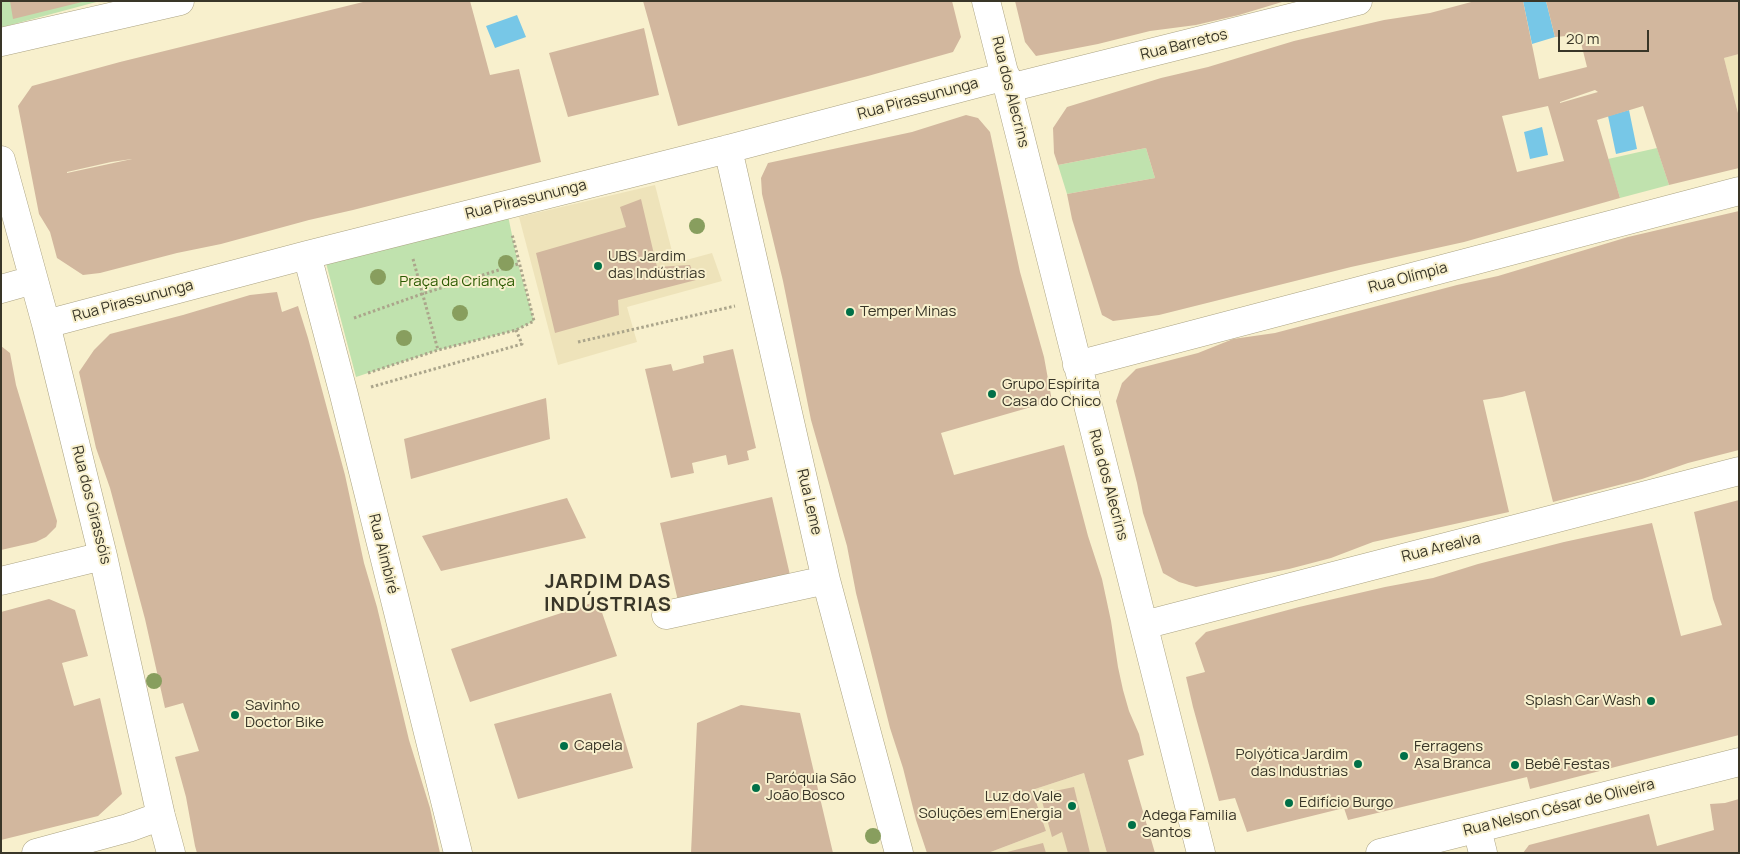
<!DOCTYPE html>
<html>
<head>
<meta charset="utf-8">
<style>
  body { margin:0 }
  #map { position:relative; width:1740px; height:854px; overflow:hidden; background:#f8f0cd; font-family:Manrope,sans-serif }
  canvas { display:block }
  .frame { position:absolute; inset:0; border:2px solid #393628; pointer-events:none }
  .scale { position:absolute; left:1558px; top:30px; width:91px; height:22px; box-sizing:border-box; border:2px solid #393628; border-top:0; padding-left:6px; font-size:15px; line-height:18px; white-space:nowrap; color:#393628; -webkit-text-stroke:4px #f8f0cd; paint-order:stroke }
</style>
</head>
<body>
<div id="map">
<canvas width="1740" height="854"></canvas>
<div class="frame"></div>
<div class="scale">20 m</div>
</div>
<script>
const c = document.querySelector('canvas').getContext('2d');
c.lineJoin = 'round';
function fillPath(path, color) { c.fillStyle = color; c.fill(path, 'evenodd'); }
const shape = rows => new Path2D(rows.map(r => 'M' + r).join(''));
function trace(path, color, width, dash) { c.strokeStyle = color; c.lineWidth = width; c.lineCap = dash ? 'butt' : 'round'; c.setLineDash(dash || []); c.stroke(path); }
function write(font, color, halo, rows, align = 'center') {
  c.font = font + ' Manrope,sans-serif'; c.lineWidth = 4; c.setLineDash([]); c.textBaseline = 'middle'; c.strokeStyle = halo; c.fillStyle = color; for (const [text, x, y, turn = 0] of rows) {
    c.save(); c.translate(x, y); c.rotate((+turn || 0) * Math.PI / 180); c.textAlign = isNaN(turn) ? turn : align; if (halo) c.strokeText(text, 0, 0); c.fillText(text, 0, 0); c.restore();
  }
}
fillPath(shape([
  [1739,54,1739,117,1724,58],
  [655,185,675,263,712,253,722,281,627,307,637,342,558,365,519,217],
  [1084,773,1107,853,988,853,1046,831,1032,790]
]), '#eee3ba');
fillPath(shape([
  [1,1,100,1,3,27,1,26],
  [1146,148,1155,178,1067,194,1058,165],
  [1657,148,1669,185,1620,198,1608,159],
  [506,206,518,264,534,321,516,330,438,350,356,377,326,263]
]), '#c0e2ae');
fillPath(shape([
  [1523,1,1546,1,1555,37,1532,44],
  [517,15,526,37,495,48,486,26],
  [1629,110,1637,149,1616,154,1608,116],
  [1542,127,1548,155,1530,159,1524,132]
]), '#77c7e7');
fillPath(shape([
  [10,1,82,1,82,2,13,19],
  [367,1,470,1,490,75,519,69,541,162,353,210,309,220,221,244,177,253,100,273,83,275,57,258,50,232,39,214,18,106,32,86,120,62],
  [132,159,67,173,67,172,111,162],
  [643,1,952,1,961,37,953,52,868,76,678,126],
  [1015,1,1282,1,1282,2,1239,15,1196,25,1150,31,1098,44,1036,56,1025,42],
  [1475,1,1523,1,1539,79,1587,67,1579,35,1555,37,1546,1,1739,1,1739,54,1724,58,1739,117,1739,168,1669,185,1643,106,1597,120,1620,198,1464,242,1351,267,1159,315,1113,321,1102,315,1072,219,1067,194,1155,178,1146,148,1058,165,1054,153,1053,128,1067,107,1161,78,1208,67,1294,41,1384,20,1430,13],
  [1595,90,1598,92,1560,103,1560,102],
  [1548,106,1564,161,1517,172,1502,116],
  [644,28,659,95,568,117,549,53],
  [966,115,978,118,990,132,1020,272,1044,357,1052,401,941,433,954,475,1064,445,1088,536,1102,579,1111,621,1118,667,1123,690,1129,711,1139,734,1144,755,1128,760,1155,853,1107,853,1084,773,1032,790,1046,831,988,853,927,853,916,820,903,768,890,728,856,593,847,546,811,420,783,281,762,194,761,178,768,163,912,132],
  [641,199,657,267,690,265,696,280,618,300,619,315,555,333,536,253,626,227,620,207],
  [1739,211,1739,450,1688,463,1642,479,1553,502,1525,391,1502,397,1483,400,1509,512,1373,542,1331,558,1289,569,1196,587,1179,582,1163,573,1143,513,1137,483,1116,401,1122,383,1136,369,1198,353,1233,339,1275,333,1457,285,1498,276,1628,237],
  [277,292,282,312,298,306,308,338,345,475,364,563,377,607,409,740,430,808,440,853,197,853,195,846,186,797,175,757,199,751,183,703,165,708,145,619,110,488,96,448,79,372,94,350,110,334,183,315,250,295],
  [1,346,10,353,16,385,57,521,56,527,46,537,36,542,1,550],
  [733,349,756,448,747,451,749,460,728,465,726,455,692,463,694,473,671,478,645,369,671,364,673,371,704,363,703,356],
  [546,398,550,439,411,479,404,439],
  [772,497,790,575,678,601,660,523],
  [567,498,586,538,441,571,422,536],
  [1739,500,1739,735,1530,789,1527,777,1348,820,1344,808,1247,832,1235,798,1219,801,1193,707,1186,677,1205,672,1195,643,1206,632,1299,607,1385,587,1433,578,1478,564,1564,542,1652,523,1681,636,1722,625,1713,599,1694,512],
  [49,599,75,610,88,656,62,663,74,706,100,698,122,794,98,816,1,840,1,612],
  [598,601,617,656,470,702,451,649],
  [611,693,633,768,518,799,494,724],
  [741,705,800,713,833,853,691,853,697,723],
  [1074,787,1090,853,1068,853,1062,832,1052,837,1040,794],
  [1739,799,1739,853,1523,853,1529,845,1649,814,1657,846,1714,830,1710,804,1725,803],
  [1043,843,1046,853,1007,853,1007,852]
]), '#d2b79e');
const minor = shape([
  [986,1,1201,853],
  [1,42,180,1],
  [1009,88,1358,1],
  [728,149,826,580,899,853],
  [1,160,46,324,103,556,161,816,171,853],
  [307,255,344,395,458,853],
  [1,289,33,280],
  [46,324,307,255,728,149,1006,76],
  [1077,365,1739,191],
  [1,581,103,556],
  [666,615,826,580],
  [1144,625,1739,471],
  [1477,829,1483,853],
  [36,853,128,828,161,816],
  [1380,853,1739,762]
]);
trace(minor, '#aba383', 29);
trace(shape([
  [413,259,438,350],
  [354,318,422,294,518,264],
  [578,342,735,306],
  [368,373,438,350,516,330,534,321,512,234],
  [371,387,522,344,516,330]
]), '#aba58b', 3, [2.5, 2.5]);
trace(minor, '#fff', 28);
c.fillStyle = '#889e5e';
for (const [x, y] of [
  [697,226],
  [506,263],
  [378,277],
  [460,313],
  [404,338],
  [154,681],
  [873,836]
]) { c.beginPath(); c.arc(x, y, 8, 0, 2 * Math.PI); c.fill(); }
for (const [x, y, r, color] of [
  [598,266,5,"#007048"],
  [850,312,5,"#007048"],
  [992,394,5,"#007048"],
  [1651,701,5,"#007048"],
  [235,715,5,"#007048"],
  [564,746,5,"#007048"],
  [1404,756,5,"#007048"],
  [1358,764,5,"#007048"],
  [1515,765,5,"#007048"],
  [756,788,5,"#007048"],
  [1289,803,5,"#007048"],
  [1072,806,5,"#007048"],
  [1132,825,5,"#007048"]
]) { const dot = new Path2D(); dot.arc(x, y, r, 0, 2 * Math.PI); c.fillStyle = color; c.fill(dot); trace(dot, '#f8f0cd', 2); }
write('15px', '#393628', '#f8f0cd', [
  ["Rua Barretos",1184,45,-14],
  ["Rua dos Alecrins",1010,92,76],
  ["Rua Pirassununga",918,99,-15],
  ["Rua Pirassununga",526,200,-14],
  ["Rua Olímpia",1408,278,-15],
  ["Rua Pirassununga",133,301,-15],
  ["Rua dos Alecrins",1108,485,75],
  ["Rua Leme",809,502,77],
  ["Rua dos Girassóis",91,505,76],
  ["Rua Arealva",1441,548,-14],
  ["Rua Aimbiré",383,554,76],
  ["Rua Nelson César de Oliveira",1559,808,-14]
]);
write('15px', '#393628', '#f8f0cd', [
  ["UBS Jardim",608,257],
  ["das Indústrias",608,274],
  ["Temper Minas",860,312],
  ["Grupo Espírita",1002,385],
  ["Casa do Chico",1002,402],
  ["Splash Car Wash",1641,701,"right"],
  ["Savinho",245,706],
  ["Doctor Bike",245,723],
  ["Capela",574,746],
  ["Ferragens",1414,747],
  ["Asa Branca",1414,764],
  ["Polyótica Jardim",1348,755,"right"],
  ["das Industrias",1348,772,"right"],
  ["Bebê Festas",1525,765],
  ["Paróquia São",766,779],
  ["João Bosco",766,796],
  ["Luz do Vale",1062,797,"right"],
  ["Soluções em Energia",1062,814,"right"],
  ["Edifício Burgo",1299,803],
  ["Adega Familia",1142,816],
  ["Santos",1142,833]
], 'left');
write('15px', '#2d5b03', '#f8f0cd', [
  ["Praça da Criança",457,282]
]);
c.letterSpacing = '1px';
write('bold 20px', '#393628', '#f8f0cd', [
  ["JARDIM DAS",608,582],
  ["INDÚSTRIAS",608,605]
]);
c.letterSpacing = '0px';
</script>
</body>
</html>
